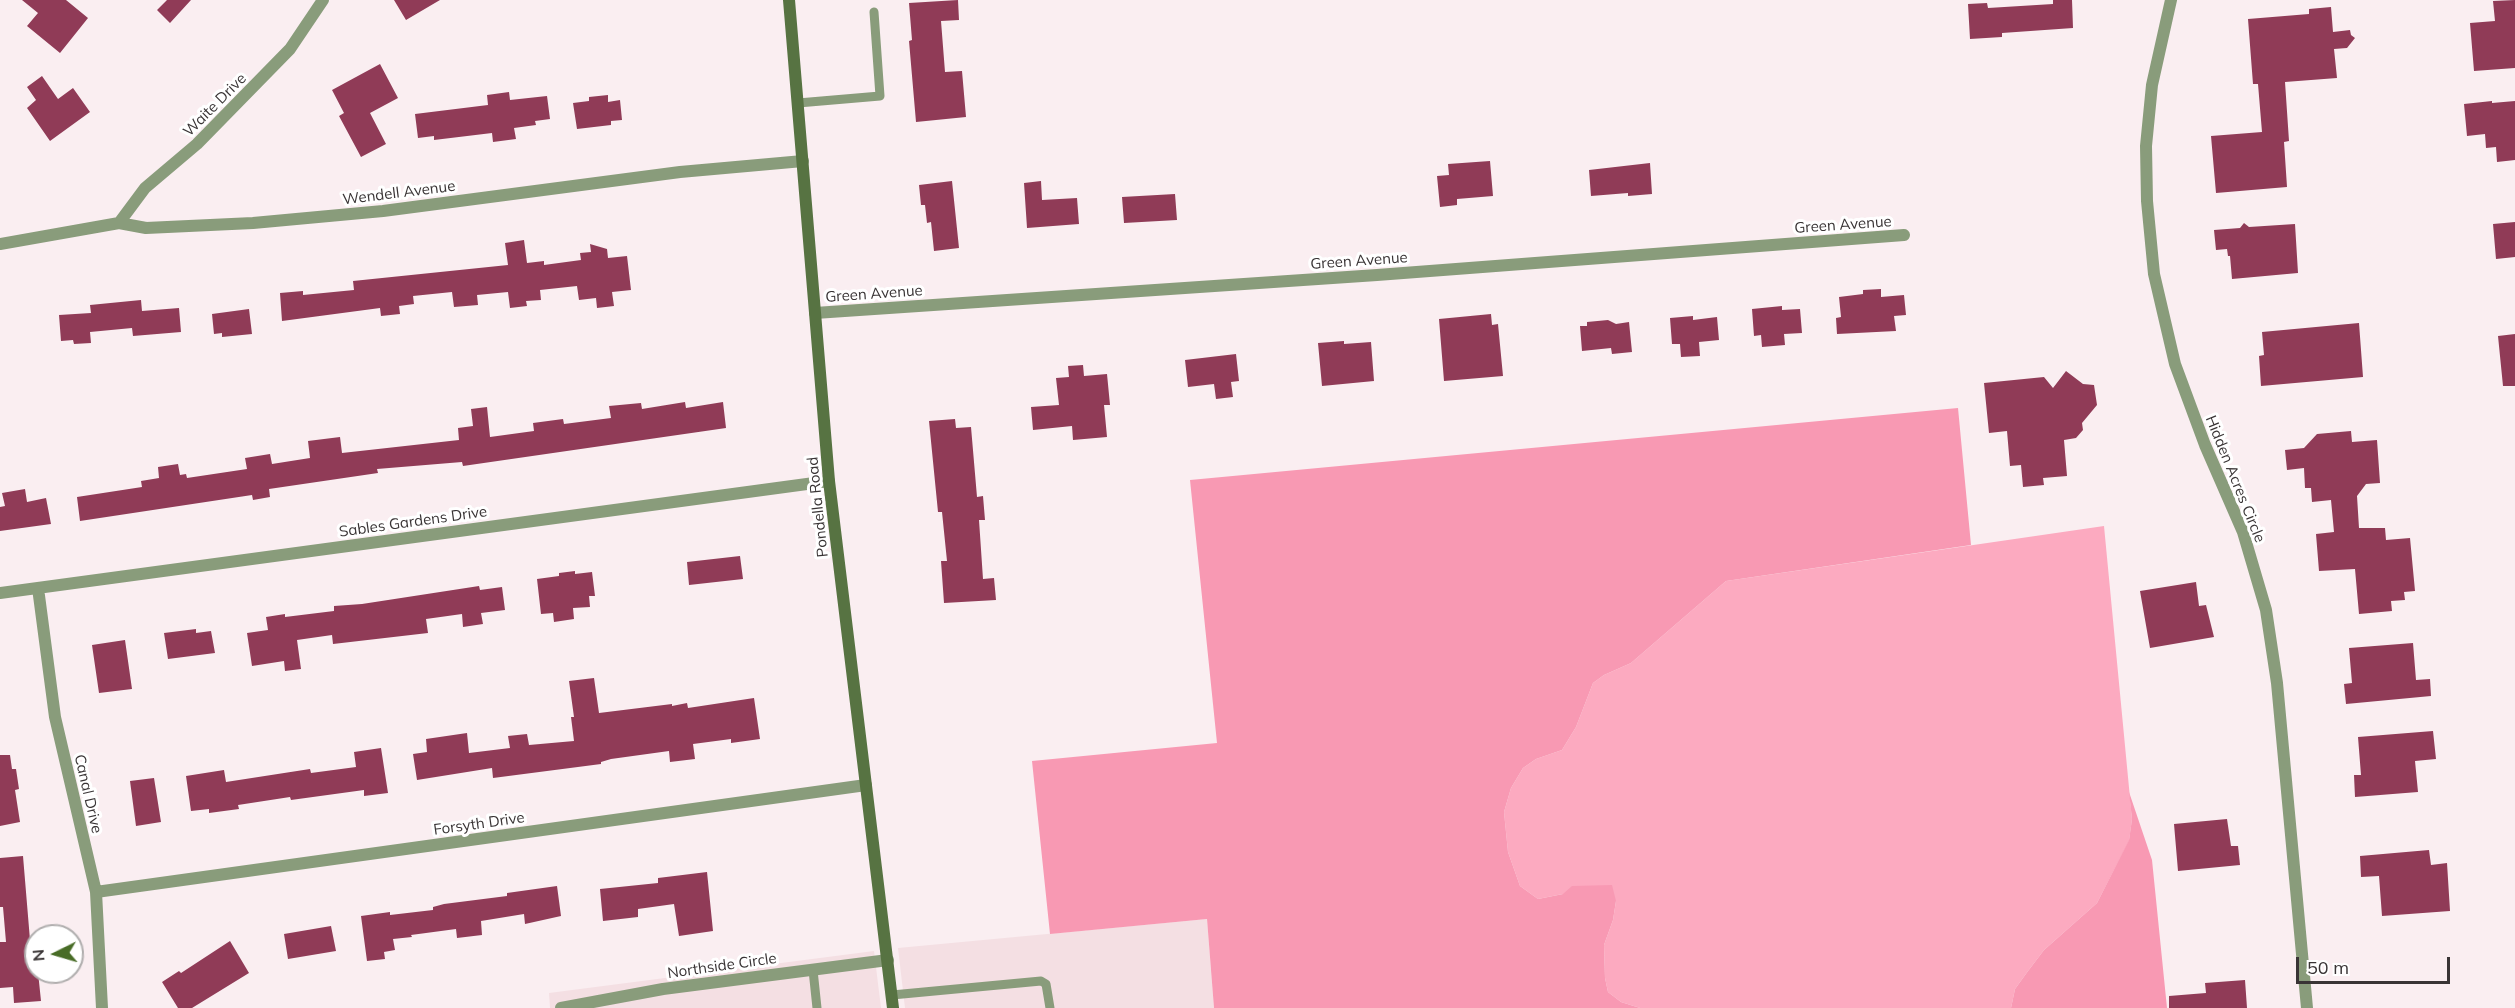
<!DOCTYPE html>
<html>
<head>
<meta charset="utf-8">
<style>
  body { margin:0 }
  #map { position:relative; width:2515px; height:1008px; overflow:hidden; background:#faeef1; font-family:Mulish,sans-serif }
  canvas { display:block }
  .north { position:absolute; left:24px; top:924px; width:60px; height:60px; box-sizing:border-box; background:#fff; border:2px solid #b0aeae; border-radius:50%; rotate:265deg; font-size:16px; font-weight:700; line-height:24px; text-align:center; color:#393435 }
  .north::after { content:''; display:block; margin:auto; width:21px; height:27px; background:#486c26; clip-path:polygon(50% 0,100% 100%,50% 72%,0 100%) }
  .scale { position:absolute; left:2296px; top:957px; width:154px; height:27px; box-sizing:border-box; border:3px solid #393435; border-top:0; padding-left:8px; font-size:18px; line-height:21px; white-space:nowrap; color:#393435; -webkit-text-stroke:4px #fff; paint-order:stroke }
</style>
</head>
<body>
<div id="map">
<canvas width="2515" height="1008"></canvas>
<div class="north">N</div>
<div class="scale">50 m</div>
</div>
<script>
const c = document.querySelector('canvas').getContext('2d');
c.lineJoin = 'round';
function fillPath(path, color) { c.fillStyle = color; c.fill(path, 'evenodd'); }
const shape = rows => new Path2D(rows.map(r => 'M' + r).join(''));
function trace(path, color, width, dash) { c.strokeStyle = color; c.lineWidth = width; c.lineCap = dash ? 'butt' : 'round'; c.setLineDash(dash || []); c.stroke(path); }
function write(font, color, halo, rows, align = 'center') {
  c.font = font + ' Mulish,sans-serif'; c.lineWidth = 6; c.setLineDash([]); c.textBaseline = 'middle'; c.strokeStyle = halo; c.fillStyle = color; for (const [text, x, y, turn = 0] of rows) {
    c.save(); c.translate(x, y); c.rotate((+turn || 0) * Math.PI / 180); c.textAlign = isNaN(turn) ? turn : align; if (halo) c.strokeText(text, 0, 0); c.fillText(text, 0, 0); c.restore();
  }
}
fillPath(shape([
  [1207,919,1214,1008,905,1008,898,948],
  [874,951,881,1008,550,1008,549,993]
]), '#f4dfe3');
fillPath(shape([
  [2104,526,2132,819,2129,841,2097,903,2044,950,2028,971,2015,989,2011,1008,1640,1008,1621,1002,1608,992,1605,978,1604,945,1613,920,1616,901,1563,894,1538,899,1520,886,1508,852,1504,812,1511,788,1523,768,1536,759,1562,750,1576,727,1593,683,1604,675,1631,663,1726,581]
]), '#fcaac0');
fillPath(shape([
  [1958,408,1971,545,1726,581,1631,663,1604,675,1593,683,1576,727,1562,750,1536,759,1523,768,1511,788,1504,812,1508,852,1520,886,1538,899,1563,894,1572,886,1612,885,1616,901,1613,920,1604,945,1605,978,1608,992,1621,1002,1640,1008,1214,1008,1207,919,1050,934,1032,761,1217,743,1190,480],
  [2129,792,2152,860,2167,1008,2011,1008,2015,989,2028,971,2044,950,2097,903,2129,840,2132,819]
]), '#f899b3');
fillPath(shape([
  [22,0,66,0,88,18,60,53,27,26,38,13],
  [167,0,191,0,170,23,157,10],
  [394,0,440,0,406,20],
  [958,0,959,20,941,21,945,72,962,71,966,117,916,122,909,41,912,40,909,3],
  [2053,0,2072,0,2073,28,2002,33,2002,37,1970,39,1968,4,1987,3,1988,8,2053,4],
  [2515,0,2515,68,2474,71,2470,23,2495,21,2493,1],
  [2331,7,2333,32,2350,30,2351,35,2355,38,2347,48,2334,49,2337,78,2285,82,2289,141,2284,142,2287,187,2216,193,2211,136,2262,132,2258,84,2253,84,2248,19,2309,14,2309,9],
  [380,64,398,98,370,113,386,144,361,157,339,116,344,113,332,90],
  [42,76,58,99,73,88,90,112,50,141,27,108,36,100,27,87],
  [509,92,510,100,547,96,550,119,535,121,536,125,514,128,516,139,493,142,492,133,434,140,434,136,418,138,415,114,488,105,487,95],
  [608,95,608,102,620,100,622,120,611,121,611,125,577,129,573,103,589,101,589,97],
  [2492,101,2492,103,2515,101,2515,160,2497,162,2496,147,2486,148,2485,134,2467,136,2464,104],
  [1490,161,1493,196,1457,199,1457,205,1440,207,1437,176,1449,175,1448,164],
  [1650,163,1652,194,1628,196,1628,193,1591,196,1589,170],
  [952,181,959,248,934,251,931,222,927,223,925,205,921,205,919,185],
  [1041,181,1042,200,1077,198,1079,224,1027,228,1024,183],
  [1175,194,1177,220,1124,223,1122,197],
  [2515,222,2515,257,2496,259,2493,224],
  [2244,223,2249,227,2295,224,2298,273,2232,279,2230,256,2228,256,2227,249,2216,250,2214,230,2240,228],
  [524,240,527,263,544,261,544,265,581,260,580,253,591,252,590,244,607,249,608,258,627,256,631,290,612,292,614,306,597,308,596,298,579,300,577,286,540,290,541,300,526,301,527,306,510,308,508,292,477,295,478,305,454,307,452,292,413,296,414,304,399,306,400,314,381,316,380,308,282,321,280,293,303,291,303,295,354,290,353,281,508,265,505,243],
  [1881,289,1881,297,1904,295,1906,315,1894,316,1896,331,1837,334,1836,318,1841,317,1839,297,1863,294,1863,290],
  [141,300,142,311,179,308,181,332,133,336,132,328,90,332,91,343,74,344,73,340,61,341,59,315,91,313,90,305],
  [1782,306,1782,310,1800,309,1802,333,1784,334,1785,345,1762,347,1761,335,1754,336,1752,309],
  [249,309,252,334,222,337,222,333,214,334,212,314],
  [1491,314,1492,325,1498,324,1503,376,1444,381,1439,319],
  [1693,316,1693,320,1717,317,1719,340,1699,342,1700,356,1681,357,1680,344,1672,344,1670,318],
  [1608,320,1616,324,1629,322,1632,352,1612,354,1611,348,1582,351,1580,326,1587,326,1587,322],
  [2359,323,2363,377,2261,386,2259,356,2264,355,2262,332],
  [2515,334,2515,386,2503,386,2498,336],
  [1344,341,1344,344,1371,342,1374,381,1322,386,1318,343],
  [1236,354,1239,381,1231,382,1233,397,1216,399,1214,384,1188,387,1185,360],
  [1083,365,1084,376,1107,374,1110,405,1104,405,1107,437,1073,440,1072,426,1033,430,1031,407,1059,405,1056,378,1069,377,1068,366],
  [2066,371,2083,384,2094,385,2097,405,2082,423,2083,430,2076,438,2064,440,2067,476,2043,478,2044,485,2023,487,2021,465,2010,466,2007,431,1989,433,1984,383,2044,377,2053,388],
  [685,402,686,408,723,402,726,428,463,466,462,462,377,469,378,473,269,489,270,497,253,500,252,495,80,521,77,497,142,487,141,481,159,478,158,467,178,464,180,475,186,474,187,478,247,469,245,458,270,454,272,464,310,458,308,441,340,437,342,453,459,440,458,428,473,426,471,409,487,407,490,437,534,431,533,423,563,419,564,424,611,418,609,406,641,403,642,409],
  [955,419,956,428,971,427,977,497,983,496,985,520,979,520,983,579,994,578,996,600,944,603,941,561,947,561,942,512,938,512,929,421],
  [2351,431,2352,442,2377,440,2380,483,2366,484,2357,496,2359,528,2385,528,2386,540,2410,538,2415,591,2404,592,2405,600,2391,601,2392,611,2359,614,2355,569,2319,571,2316,534,2334,532,2331,500,2312,502,2311,488,2305,488,2304,468,2287,470,2285,450,2304,448,2317,434],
  [25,489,27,502,46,498,51,524,0,531,0,507,5,506,2,493],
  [740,556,743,579,689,585,687,562],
  [575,571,575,574,592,572,595,596,589,596,590,607,573,608,574,619,554,622,553,613,541,614,537,579,559,576,559,573],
  [2196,582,2199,606,2206,605,2214,637,2150,648,2140,591],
  [479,586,480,590,502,587,505,610,481,613,483,624,463,627,462,614,426,619,428,633,333,644,332,635,297,640,301,669,285,671,284,661,252,666,247,633,268,630,266,617,285,614,285,617,334,611,334,606,362,604],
  [196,629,196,633,211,631,215,653,168,659,164,633],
  [125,640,132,689,99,693,92,645],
  [2413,643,2416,680,2430,679,2431,696,2346,704,2344,684,2352,683,2349,648],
  [594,678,599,713,672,704,672,706,687,703,688,708,754,698,760,739,731,743,731,739,693,744,695,759,670,762,669,751,611,759,601,762,601,764,493,778,492,768,417,780,413,754,427,752,426,739,467,733,469,753,510,748,508,736,527,734,529,745,574,741,571,717,574,717,569,681],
  [2433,731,2436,759,2415,761,2418,792,2355,797,2354,775,2361,775,2358,737],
  [381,748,388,793,364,796,364,790,291,800,290,797,238,805,239,809,209,813,209,809,191,811,186,776,224,770,226,782,310,769,311,773,356,767,354,752],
  [0,755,10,755,12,769,16,769,19,789,15,790,20,822,0,826],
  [154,778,161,822,136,826,130,781],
  [2227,819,2231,846,2238,846,2240,865,2178,871,2174,824],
  [2429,850,2431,865,2447,863,2450,911,2382,916,2379,876,2361,877,2360,856],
  [23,856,30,940,36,939,36,972,38,972,41,1001,14,1003,13,987,0,988,0,942,6,942,3,907,0,907,0,858],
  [707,872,713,931,679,936,674,904,638,909,638,917,603,921,600,889,658,883,658,878],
  [557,886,561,916,525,924,524,914,481,921,482,935,457,938,456,929,411,935,412,937,393,939,395,950,384,952,385,959,367,961,361,916,390,912,390,915,433,910,433,907,444,904,507,896,507,893],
  [331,926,336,951,288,959,284,934],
  [230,941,249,973,192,1008,178,1008,162,982,179,971,181,973],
  [2245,980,2247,1008,2169,1008,2169,996,2206,993,2205,983]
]), '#903b57');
trace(shape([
  [798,103,880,96,874,12],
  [813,970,817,1008],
  [892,995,1041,981,1046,984,1050,1008]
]), '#899c7b', 9);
trace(shape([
  [2171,0,2152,85,2146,146,2147,201,2154,274,2175,364,2205,445,2243,532,2266,610,2277,683,2307,1008],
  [119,223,145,188,197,144,290,49,323,0],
  [0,244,119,223,146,228,253,223,383,211,680,172,803,161],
  [815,313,1377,275,1904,235],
  [38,588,55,717,96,892,102,1008],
  [0,593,829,481],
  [96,892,866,785],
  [561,1008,663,989,888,960]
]), '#899c7b', 12);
trace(shape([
  [789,0,829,481,893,1008]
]), '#577342', 12);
write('15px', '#393435', '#fff', [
  ["Waite Drive",215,105,-45],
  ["Wendell Avenue",399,193,-7],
  ["Green Avenue",1843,225,-4],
  ["Green Avenue",1359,261,-4],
  ["Green Avenue",874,294,-4],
  ["Hidden Acres Circle",2235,479,68],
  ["Pondella Road",818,507,-96],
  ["Sables Gardens Drive",413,522,-8],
  ["Canal Drive",88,794,77],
  ["Forsyth Drive",479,824,-8],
  ["Northside Circle",722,966,-8]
]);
</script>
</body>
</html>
